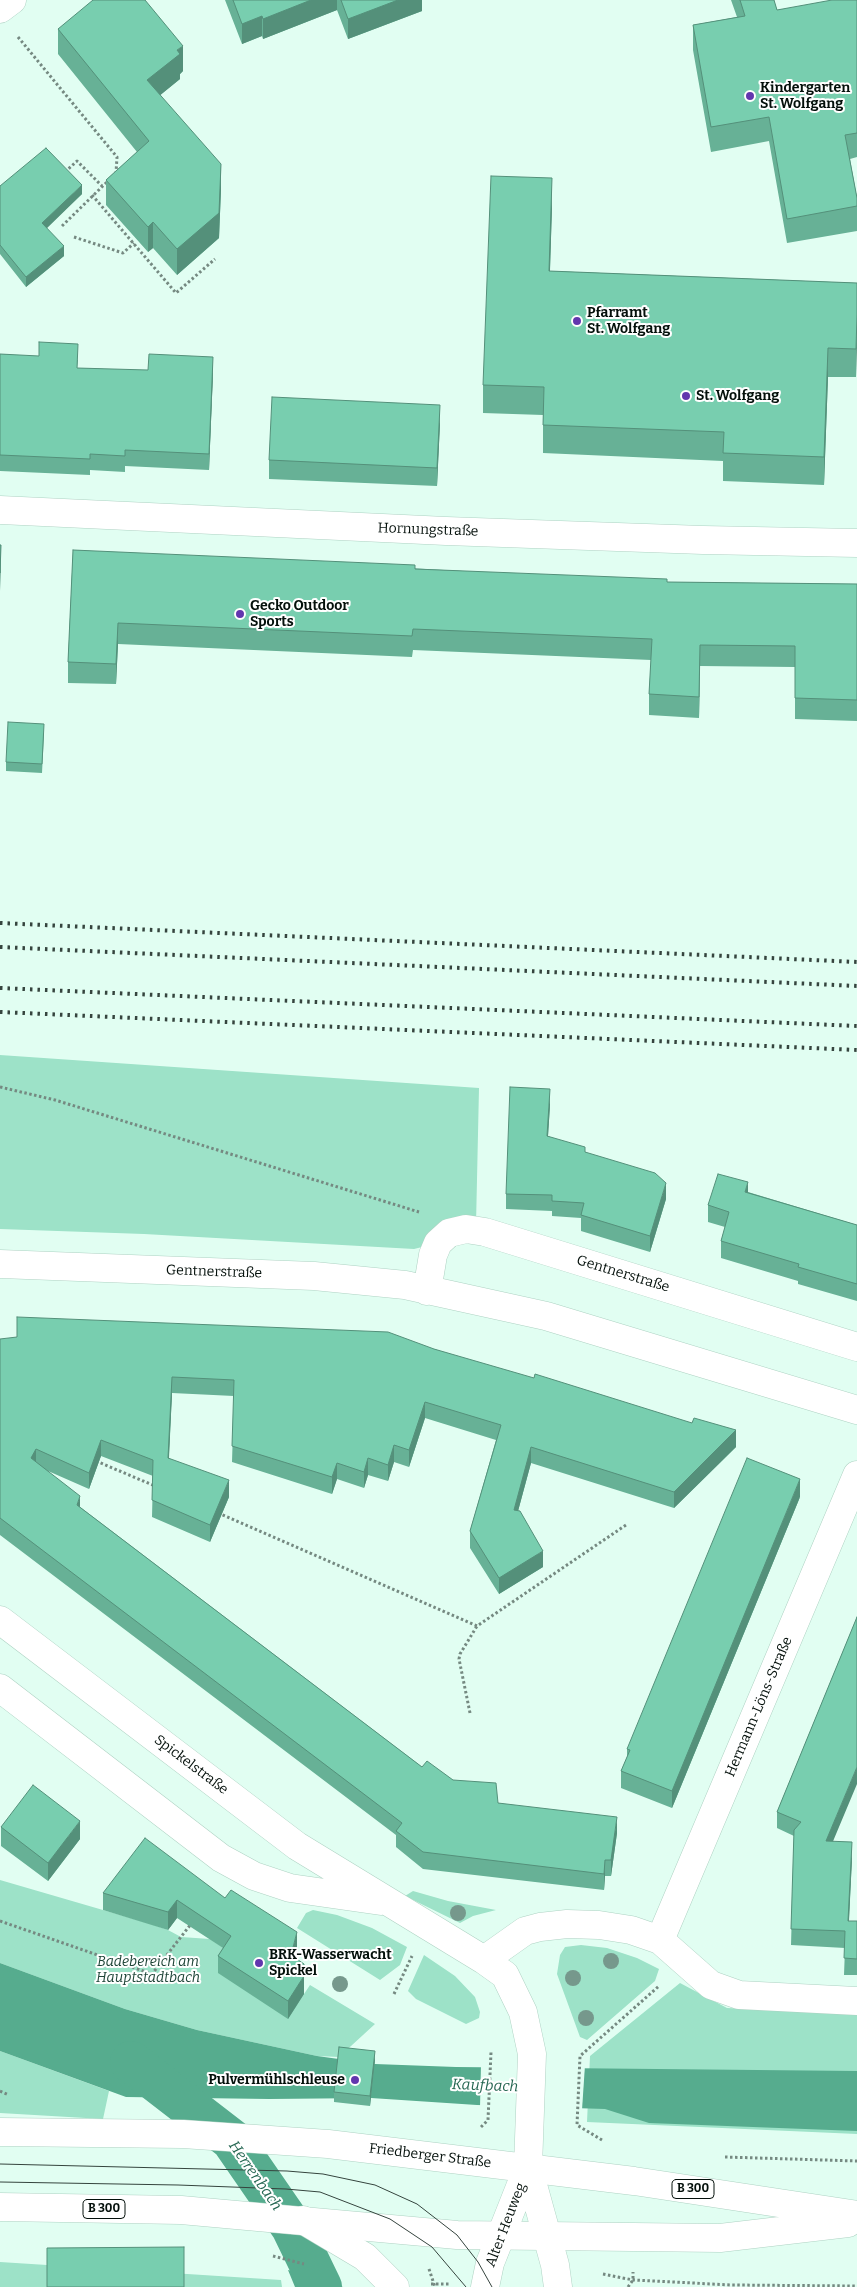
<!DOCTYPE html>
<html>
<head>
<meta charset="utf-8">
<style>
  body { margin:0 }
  canvas { display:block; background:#e1fef2 }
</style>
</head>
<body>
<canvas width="857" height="2287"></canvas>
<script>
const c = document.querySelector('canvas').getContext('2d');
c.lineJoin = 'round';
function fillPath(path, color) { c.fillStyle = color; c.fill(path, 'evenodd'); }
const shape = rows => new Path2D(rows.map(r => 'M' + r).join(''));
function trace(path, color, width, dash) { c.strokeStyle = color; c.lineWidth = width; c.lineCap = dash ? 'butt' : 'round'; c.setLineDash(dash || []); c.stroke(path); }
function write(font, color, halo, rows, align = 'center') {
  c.font = font + ' Bitter,serif'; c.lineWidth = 4; c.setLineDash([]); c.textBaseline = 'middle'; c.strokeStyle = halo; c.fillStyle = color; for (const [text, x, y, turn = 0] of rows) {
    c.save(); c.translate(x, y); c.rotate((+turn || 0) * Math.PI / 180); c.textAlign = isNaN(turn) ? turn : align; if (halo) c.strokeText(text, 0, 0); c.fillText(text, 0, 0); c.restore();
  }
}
fillPath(shape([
  [0,1055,479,1088,476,1225,438,1243,414,1249,144,1234,0,1229],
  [0,1880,151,1924,168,1930,181,1937,210,1939,231,1953,288,2018,310,1985,375,2024,339,2057,317,2056,197,2030,125,2009,0,1963],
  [413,1891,448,1901,496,1910,473,1916,460,1923,405,1896],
  [313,1910,337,1915,372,1928,407,1947,400,1965,380,1980,297,1928,306,1913],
  [581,1945,607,1948,637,1958,659,1969,655,1981,587,2040,580,2037,557,1974,560,1955,565,1947],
  [424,1955,455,1976,475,1997,480,2012,479,2018,466,2024,416,1999,408,1991],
  [680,1983,727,2008,857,2014,857,2134,587,2122,590,2056],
  [0,2051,109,2091,103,2119,0,2113],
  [0,2262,281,2280,282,2287,0,2287]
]), '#9de2c8');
fillPath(shape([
  [0,1963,125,2009,197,2030,317,2056,375,2064,456,2067,857,2071,857,2131,649,2123,605,2109,477,2105,371,2098,269,2099,126,2097,0,2051],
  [288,2270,315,2276,343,2287,295,2287]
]), '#56ac8e');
fillPath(shape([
  [481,2065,585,2065,582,2110,480,2107]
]), '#e1fef2');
trace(shape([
  [131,2062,232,2140,292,2227,321,2287]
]), '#56ac8e', 42);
const minor = shape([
  [0,9,12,0],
  [0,510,446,531,703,540,857,543],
  [0,1264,314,1276,405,1285,546,1316,857,1410],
  [427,1291,433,1255,438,1243,449,1233,466,1229,485,1232,857,1347],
  [0,1620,297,1846,484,1960,505,1975,523,2012,532,2054,528,2167],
  [0,1688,221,1858,254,1876,290,1888,381,1901],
  [660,1940,857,1475],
  [484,1960,525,1931,540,1927,567,1924,599,1925,631,1930,660,1940,711,1985,739,1995,857,2001]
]);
const tertiary = shape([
  [528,2167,555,2265,558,2287],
  [303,2220,365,2257,395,2287],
  [485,2287,490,2263,528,2167]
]);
const primary = shape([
  [0,2132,183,2134,328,2144,634,2181,857,2215],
  [0,2207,181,2210,457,2235,720,2238,848,2223]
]);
trace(minor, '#aed2c3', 29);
trace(tertiary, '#aed2c3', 29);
trace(primary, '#aed2c3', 29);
trace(shape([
  [18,37,117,157,116,173],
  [65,172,77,161,102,186],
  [92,195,176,293,215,259],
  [62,226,108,181],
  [74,237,123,253,134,243],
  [0,1087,55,1100,419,1212],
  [96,1461,155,1486],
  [218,1513,477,1626,626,1525],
  [470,1713,459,1659,460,1654,477,1626],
  [0,1921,152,1974,191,1924],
  [394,1994,412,1956],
  [0,2091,9,2095],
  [481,2127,488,2120,491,2052],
  [602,2140,577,2125,580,2056,659,1986],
  [725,2157,857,2161],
  [273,2256,304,2264],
  [429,2269,435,2287],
  [603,2274,633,2280,732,2285,857,2286],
  [431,2284,450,2284],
  [628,2287,633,2280,633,2272]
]), '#758981', 3, [2.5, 2.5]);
trace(minor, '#fff', 28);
trace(tertiary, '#fff', 28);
trace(primary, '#fff', 28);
trace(shape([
  [0,2164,287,2171,323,2174,375,2185,417,2204,457,2235,478,2262,492,2287],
  [0,2182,178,2185,286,2189,320,2192,390,2219,432,2247,466,2287]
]), '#35443e', 1);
trace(shape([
  [0,923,857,962],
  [0,947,857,986],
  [0,988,857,1026],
  [0,1012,857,1050]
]), '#35443e', 4, [2.5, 5]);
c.fillStyle = '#76988c';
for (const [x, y] of [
  [458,1913],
  [611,1961],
  [573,1978],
  [340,1984],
  [586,2018]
]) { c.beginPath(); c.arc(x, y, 8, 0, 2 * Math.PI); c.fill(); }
fillPath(shape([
  [225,0,422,0,422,11,348,39,337,10,263,39,262,36,242,44],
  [731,0,774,0,777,10,857,0,857,157,850,159,857,198,857,231,787,243,769,141,711,152,693,50,693,25,737,17],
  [58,29,183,71,180,74,180,79,160,95,221,189,219,238,177,275,153,248,148,252,106,205,106,180,137,152,58,54],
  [0,186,82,194,46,228,64,256,26,287,0,254],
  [552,206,550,271,857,283,856,377,828,377,824,485,723,481,723,461,543,453,543,415,483,413,483,385],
  [0,354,78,360,77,368,213,373,209,470,125,466,125,472,90,470,90,475,0,471],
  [440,423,437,486,269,479,269,460],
  [73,550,667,582,857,584,857,721,795,719,795,667,700,666,699,718,649,715,649,694,651,660,413,650,412,657,118,644,116,684,68,683,68,662],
  [44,733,42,773,6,771,6,762],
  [550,1105,548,1136,585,1152,666,1199,650,1252,581,1231,581,1218,552,1216,552,1211,506,1209,506,1194],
  [748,1192,857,1225,857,1301,798,1284,798,1281,721,1258,721,1241,725,1227,708,1222,708,1205],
  [0,1339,434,1349,736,1447,674,1508,531,1463,518,1511,543,1567,499,1594,470,1548,470,1531,496,1440,425,1418,409,1467,394,1462,388,1481,368,1475,364,1488,337,1479,332,1494,232,1462,234,1396,172,1393,169,1458,229,1497,210,1542,152,1517,153,1476,101,1456,89,1489,48,1471,80,1507,422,1767,453,1780,498,1803,617,1833,611,1876,605,1876,604,1890,423,1869,396,1847,396,1835,0,1535],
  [800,1497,672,1808,621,1788,621,1771,627,1757,627,1749],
  [857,1617,833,1841,852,1858,849,1921,857,1921,857,1975,844,1975,845,1948,791,1945,794,1836,777,1828,777,1812],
  [1,1827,80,1839,48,1881,1,1846],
  [103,1893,225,1898,297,1950,295,1958,304,1994,288,2019,218,1973,218,1956,223,1948,177,1918,168,1930,103,1910],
  [375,2060,370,2106,334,2102,334,2092]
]), '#67b196');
fillPath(shape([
  [311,0,337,0,337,10,263,39,263,19],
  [398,0,422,0,422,11,348,39,348,19],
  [262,16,262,36,242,44,242,24],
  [183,46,183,71,180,74,180,79,147,106,147,80,177,50],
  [221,164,221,189,219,238,177,275,177,249],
  [552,178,552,206,549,299,549,271],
  [82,185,82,194,42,233,42,223],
  [153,222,153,248,148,252,148,227],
  [64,246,64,256,26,287,26,277],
  [857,315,857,344,856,377,856,349],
  [828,348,828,377,824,485,824,457],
  [213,357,213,373,209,470,209,454],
  [440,405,440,423,437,486,437,468],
  [1,545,1,563,0,591,0,573],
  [118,623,118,644,116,684,116,664],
  [700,645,700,666,699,718,699,697],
  [550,1089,550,1105,547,1151,547,1136],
  [748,1182,748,1199,745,1192],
  [666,1183,666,1199,650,1252,650,1236],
  [172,1377,172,1393,168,1474,168,1458],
  [425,1402,425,1418,409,1467,409,1450],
  [736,1430,736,1447,674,1508,674,1492],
  [101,1440,101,1456,89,1489,89,1473],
  [394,1445,394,1462,388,1481,388,1465],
  [531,1447,531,1463,514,1526,514,1510],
  [36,1449,36,1466,31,1458],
  [368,1458,368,1475,364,1488,364,1472],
  [337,1463,337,1479,332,1494,332,1477],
  [800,1479,800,1497,672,1808,672,1791],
  [229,1480,229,1497,210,1542,210,1525],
  [80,1496,80,1512,77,1505],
  [543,1551,543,1567,499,1594,499,1578],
  [857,1767,857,1784,826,1858,826,1841],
  [617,1817,617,1833,611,1876,611,1860],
  [80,1821,80,1839,48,1881,48,1863],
  [852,1842,852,1858,848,1938,848,1921],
  [605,1860,605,1876,604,1890,604,1874],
  [177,1900,177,1918,168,1930,168,1912],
  [297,1932,297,1950,291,1972,291,1955],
  [304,1976,304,1994,288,2019,288,2001],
  [375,2051,375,2060,370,2106,370,2096]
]), '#54907a');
const building = shape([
  [93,0,145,0,183,46,177,50,180,54,147,80,221,164,219,213,177,249,153,222,148,227,106,180,149,141,58,29,93,0],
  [233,0,311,0,263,19,262,16,242,24,233,0],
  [341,0,398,0,348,19,341,0],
  [740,0,774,0,777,10,832,0,857,0,857,133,845,135,857,198,857,206,787,219,769,117,711,127,693,25,745,16,740,0],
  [46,148,82,185,42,223,64,246,26,277,0,245,0,186,46,148],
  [491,176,552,178,549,271,857,283,857,315,856,349,828,348,824,457,723,453,724,432,543,425,544,387,483,385,491,176],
  [39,342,78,344,77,368,148,370,149,354,213,357,209,454,125,450,125,456,90,454,90,459,0,455,0,354,39,356,39,342],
  [272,397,440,405,437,468,269,460,272,397],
  [0,545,1,545,0,573,0,545],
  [73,550,415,565,415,569,667,579,667,582,857,584,857,700,795,698,795,646,700,645,699,697,649,694,652,639,413,629,412,636,118,623,116,664,68,662,73,550],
  [8,722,44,724,42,764,6,762,8,722],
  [510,1087,550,1089,547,1136,585,1147,585,1152,655,1173,666,1183,650,1236,581,1215,584,1203,552,1201,552,1195,506,1194,510,1087],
  [718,1174,748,1182,745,1192,857,1225,857,1284,798,1267,799,1264,721,1241,729,1212,708,1205,718,1174],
  [17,1317,388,1332,434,1349,534,1378,535,1374,692,1423,694,1418,736,1430,674,1492,531,1447,514,1510,520,1511,543,1551,499,1578,470,1531,501,1425,425,1402,409,1450,394,1445,388,1465,368,1458,364,1472,337,1463,332,1477,232,1446,234,1380,172,1377,168,1458,229,1480,210,1525,152,1500,153,1460,101,1440,89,1473,36,1449,31,1458,80,1496,77,1505,422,1767,427,1761,453,1780,496,1783,498,1803,617,1817,611,1860,605,1860,604,1874,423,1852,396,1831,402,1823,0,1518,0,1339,17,1337,17,1317],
  [747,1458,800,1479,672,1791,621,1771,630,1750,627,1749,747,1458],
  [857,1617,857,1767,826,1841,852,1842,848,1921,857,1921,857,1959,844,1958,845,1931,791,1929,794,1830,801,1822,777,1812,857,1617],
  [33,1785,80,1821,48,1863,1,1827,33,1785],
  [145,1838,225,1898,231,1890,297,1932,291,1955,304,1964,304,1976,288,2001,218,1956,231,1936,177,1900,168,1912,103,1893,145,1838],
  [339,2047,375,2051,370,2096,334,2092,339,2047],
  [184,2247,184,2287,47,2287,47,2248,184,2247]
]);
fillPath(building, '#78ceaf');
trace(building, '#54907a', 1);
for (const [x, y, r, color] of [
  [750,96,5,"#6236ae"],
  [577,321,5,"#6236ae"],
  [686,396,5,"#6236ae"],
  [240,614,5,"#6236ae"],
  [259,1963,5,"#6236ae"],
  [355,2080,5,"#6236ae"]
]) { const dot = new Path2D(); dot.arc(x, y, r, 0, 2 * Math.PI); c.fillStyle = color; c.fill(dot); trace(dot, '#fff', 2); }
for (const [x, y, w] of [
  [693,2189,42],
  [104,2209,42]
]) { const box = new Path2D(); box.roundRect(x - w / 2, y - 9.5, w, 19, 4); c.fillStyle = '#fff'; c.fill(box); trace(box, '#04100b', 1); }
write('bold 12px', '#04100b', null, [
  ["B 300",693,2189],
  ["B 300",104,2209]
]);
write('bold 14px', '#04100b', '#fff', [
  ["Kindergarten",760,88],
  ["St. Wolfgang",760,104],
  ["Pfarramt",587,313],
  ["St. Wolfgang",587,329],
  ["St. Wolfgang",696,396],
  ["Gecko Outdoor",250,606],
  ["Sports",250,622],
  ["BRK-Wasserwacht",269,1955],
  ["Spickel",269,1971],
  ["Pulvermühlschleuse",345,2080,"right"]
], 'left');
write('14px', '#04100b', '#fff', [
  ["Hornungstraße",428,530,2],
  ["Gentnerstraße",214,1272,2],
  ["Gentnerstraße",623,1274,17],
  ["Hermann-Löns-Straße",759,1707,-67],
  ["Spickelstraße",191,1765,37],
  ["Friedberger Straße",430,2156,7],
  ["Alter Heuweg",506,2225,-69]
]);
write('italic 14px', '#1f4538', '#fff', [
  ["Badebereich am",148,1962],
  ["Hauptstadtbach",148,1978]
]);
write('italic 15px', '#236550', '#fff', [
  ["Kaufbach",485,2086,2],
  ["Herrenbach",255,2176,55]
]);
</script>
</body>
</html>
